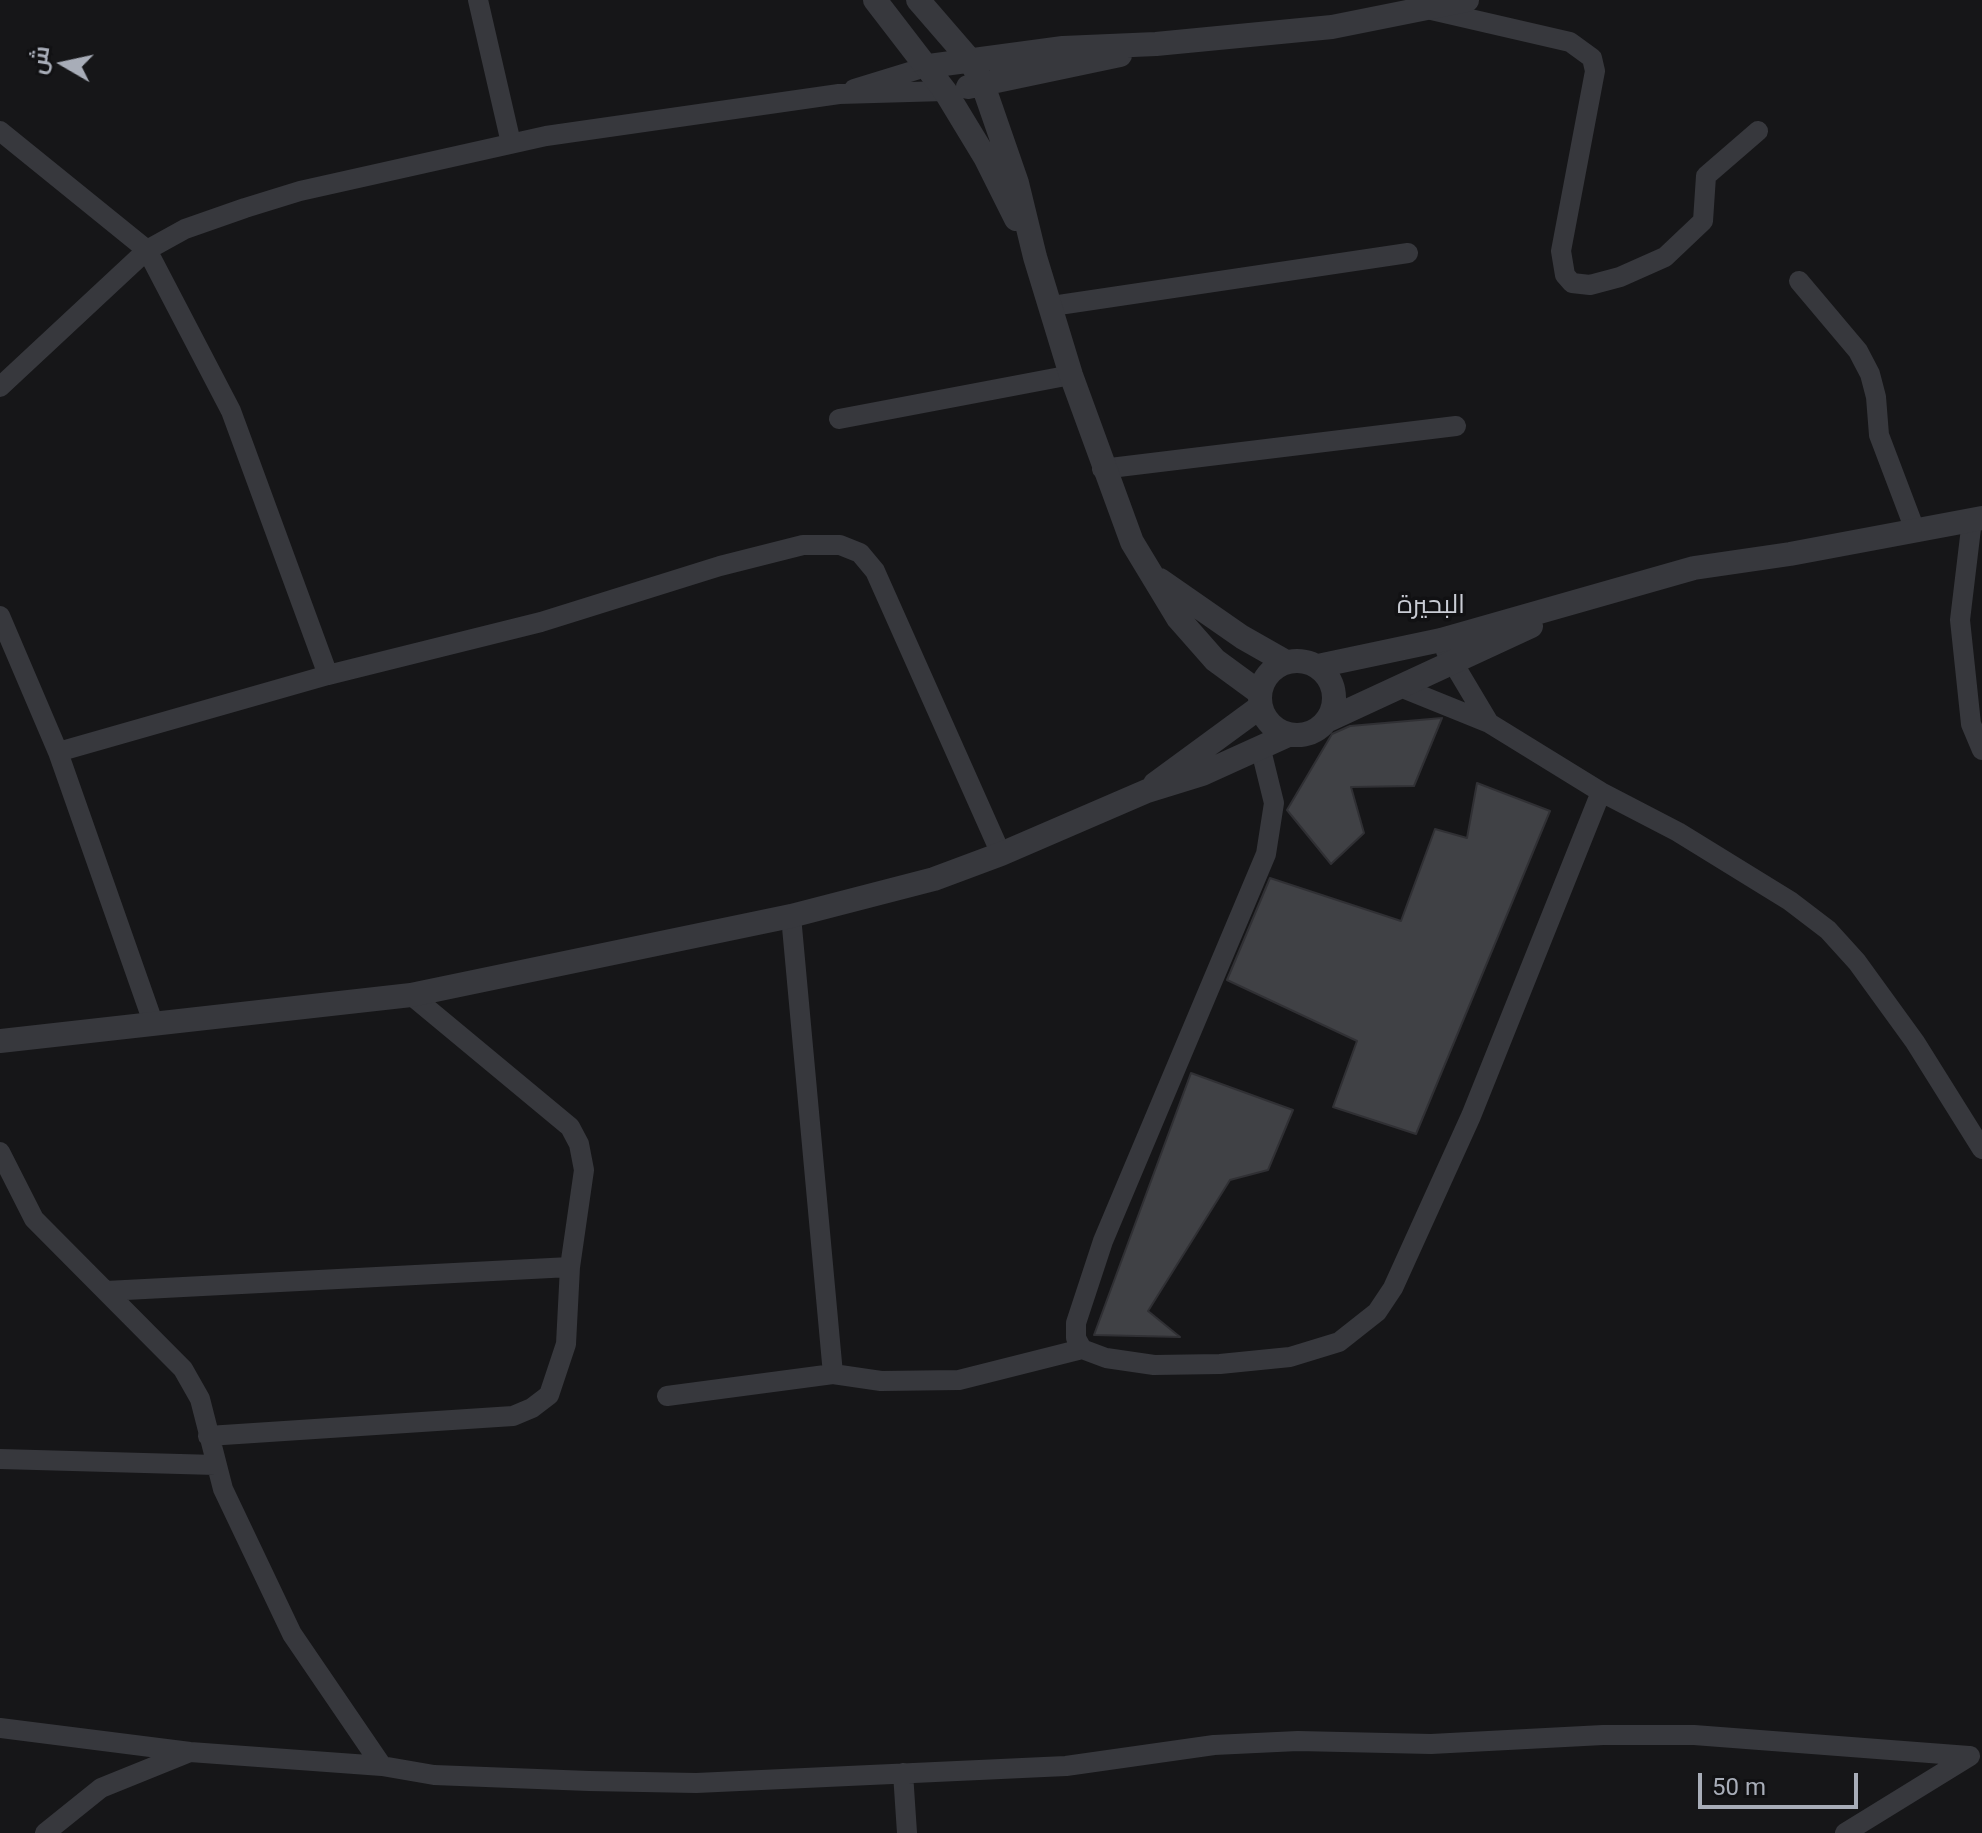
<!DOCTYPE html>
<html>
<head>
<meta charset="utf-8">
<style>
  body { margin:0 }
  #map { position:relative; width:1982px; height:1833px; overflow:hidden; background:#161618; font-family:Roboto,Cairo,sans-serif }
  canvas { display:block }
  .north { position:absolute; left:24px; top:24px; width:80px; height:80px; -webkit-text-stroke:6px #111113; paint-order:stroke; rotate:279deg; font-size:22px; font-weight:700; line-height:32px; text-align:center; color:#a8adb8 }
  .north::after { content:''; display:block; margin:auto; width:28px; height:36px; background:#a8adb8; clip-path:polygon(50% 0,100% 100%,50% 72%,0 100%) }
  .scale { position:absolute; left:1698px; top:1773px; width:160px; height:36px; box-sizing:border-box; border:4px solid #a8adb8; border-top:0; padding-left:10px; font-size:24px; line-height:28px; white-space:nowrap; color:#a8adb8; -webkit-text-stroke:6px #111113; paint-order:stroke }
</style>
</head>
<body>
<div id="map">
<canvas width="1982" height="1833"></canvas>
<div class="north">ش</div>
<div class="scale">50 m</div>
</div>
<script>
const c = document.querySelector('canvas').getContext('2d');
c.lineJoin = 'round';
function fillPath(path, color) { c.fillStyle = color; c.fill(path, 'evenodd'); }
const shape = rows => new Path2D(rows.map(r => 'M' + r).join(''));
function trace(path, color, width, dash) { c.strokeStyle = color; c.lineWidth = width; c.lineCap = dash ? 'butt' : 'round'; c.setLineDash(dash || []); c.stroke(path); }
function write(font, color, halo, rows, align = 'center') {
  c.font = font + ' Roboto,Cairo,sans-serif'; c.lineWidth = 7; c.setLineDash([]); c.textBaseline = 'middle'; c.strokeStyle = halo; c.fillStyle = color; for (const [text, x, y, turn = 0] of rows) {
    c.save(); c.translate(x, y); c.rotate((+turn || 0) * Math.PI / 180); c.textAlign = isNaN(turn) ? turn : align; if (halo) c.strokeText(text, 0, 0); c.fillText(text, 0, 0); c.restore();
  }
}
const building = shape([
  [1442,718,1414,786,1351,787,1364,833,1331,864,1287,810,1332,734,1350,726,1442,718],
  [1477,783,1550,811,1416,1134,1333,1107,1357,1041,1227,980,1270,878,1401,921,1435,829,1467,838,1477,783],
  [1191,1073,1293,1110,1268,1170,1230,1180,1148,1311,1180,1337,1094,1335,1191,1073]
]);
fillPath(building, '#404145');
trace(building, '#303034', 2);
trace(shape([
  [478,0,511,143],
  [1427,9,1570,42,1592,58,1595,71,1561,251,1565,275,1572,283,1590,285,1620,277,1665,257,1703,221,1706,176,1758,131],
  [854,89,929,66],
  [0,131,147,250,231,411,328,675],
  [1799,281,1858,351,1870,374,1876,397,1879,435,1915,530],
  [1052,306,1408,253],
  [0,387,147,250,185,229,245,208,300,191,546,136,839,94,945,91],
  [839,419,1071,375],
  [1102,469,1456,426],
  [1972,520,1960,620,1971,724,1982,750],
  [0,616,58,752,154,1025],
  [1446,651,1489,723],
  [1400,687,1489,723,1601,792,1678,832,1790,901,1828,930,1857,962,1915,1042,1982,1149],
  [1260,746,1274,803,1266,854,1103,1241,1076,1323,1076,1338,1082,1349,1106,1358,1154,1365,1220,1364,1290,1357,1339,1342,1377,1312,1393,1288,1471,1116,1601,792],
  [58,752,328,675,541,622,720,566,803,545,840,545,860,553,875,571,1001,854],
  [791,916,833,1374,881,1381,959,1380,1082,1349],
  [0,1152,34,1219,183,1369,200,1399,223,1489,292,1634,382,1766],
  [106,1291,570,1267,584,1170,579,1144,570,1127,411,995],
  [667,1396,833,1374],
  [208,1436,513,1416,532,1408,549,1395,566,1344,570,1267],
  [0,1459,216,1465],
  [0,1728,190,1752,382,1766,434,1775,589,1781,696,1783,1066,1766,1214,1745,1298,1741,1431,1744,1603,1735,1694,1735,1969,1756],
  [903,1773,907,1833],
  [45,1833,101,1788,190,1752],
  [1845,1833,1970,1756]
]), '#37383d', 20);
trace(shape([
  [875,0,945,91,985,157,1016,219],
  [918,0,970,60,983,85,1017,183,1035,257,1071,375,1132,542,1178,618,1215,660,1260,693],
  [929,66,1063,48,1156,44,1332,27,1467,0],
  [968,87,1120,55],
  [1160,580,1242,637,1286,662],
  '1260 698a37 37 0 1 1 74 0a37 37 0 1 1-74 0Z',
  [1318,666,1441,640,1694,568,1790,554,1982,518],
  [1328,720,1531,626],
  [1155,784,1260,707],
  [0,1041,411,995,791,916,934,879,1001,854,1147,791,1202,774,1288,735]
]), '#37383d', 24);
write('26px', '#c9ccd4', '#111113', [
  ["البحيرة",1431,606]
]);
</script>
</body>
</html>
